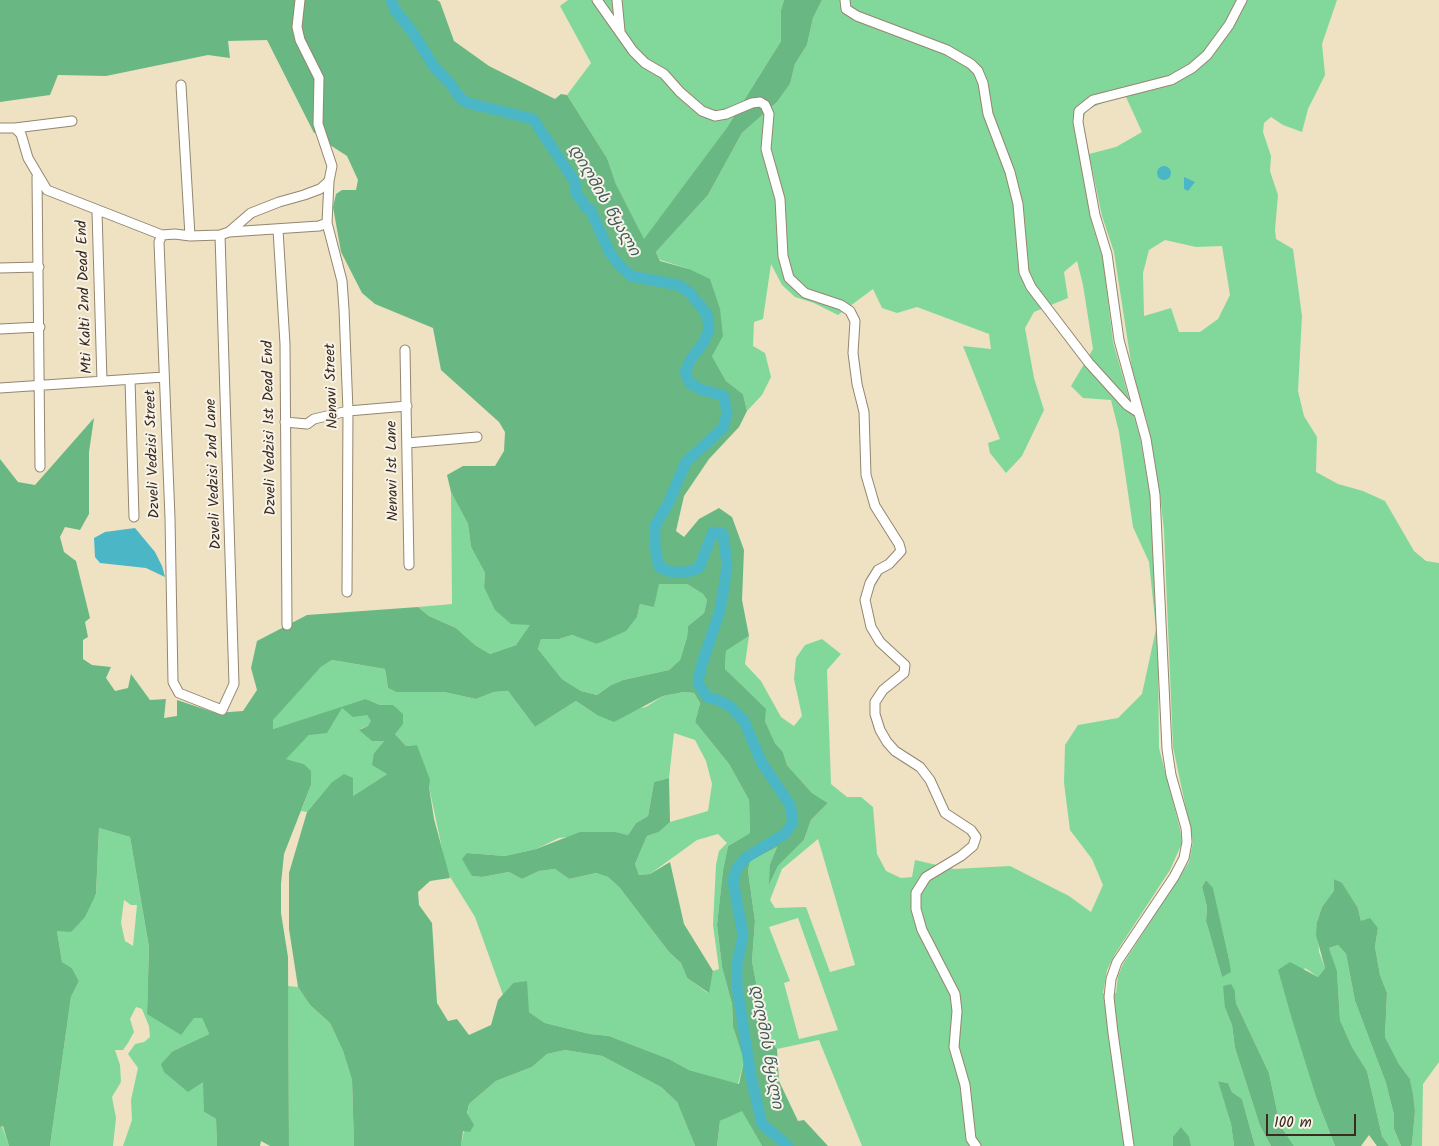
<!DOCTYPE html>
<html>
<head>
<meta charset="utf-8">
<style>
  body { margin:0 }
  #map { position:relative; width:1439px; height:1146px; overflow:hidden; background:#eee2c3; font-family:Kalam,sans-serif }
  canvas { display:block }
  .scale { position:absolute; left:1266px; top:1114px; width:90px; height:22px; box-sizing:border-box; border:2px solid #3b2a1e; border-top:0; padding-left:6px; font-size:15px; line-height:18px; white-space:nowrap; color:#3b2a1e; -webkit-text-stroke:4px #f7f3e8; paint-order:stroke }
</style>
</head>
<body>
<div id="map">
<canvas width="1439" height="1146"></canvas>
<div class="scale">100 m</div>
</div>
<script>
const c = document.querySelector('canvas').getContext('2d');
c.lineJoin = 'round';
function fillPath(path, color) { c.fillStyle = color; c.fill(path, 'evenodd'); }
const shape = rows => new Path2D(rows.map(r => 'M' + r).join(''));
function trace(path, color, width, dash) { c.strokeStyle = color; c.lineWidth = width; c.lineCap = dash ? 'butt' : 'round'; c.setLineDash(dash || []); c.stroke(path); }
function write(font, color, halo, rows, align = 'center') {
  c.font = font + ' Kalam,"Noto Sans Georgian",sans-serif'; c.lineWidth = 4; c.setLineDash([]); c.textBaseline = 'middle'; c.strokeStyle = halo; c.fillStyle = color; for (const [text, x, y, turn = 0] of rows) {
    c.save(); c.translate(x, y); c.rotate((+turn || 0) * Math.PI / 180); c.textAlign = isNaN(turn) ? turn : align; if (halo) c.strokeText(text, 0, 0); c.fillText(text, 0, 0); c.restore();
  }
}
fillPath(shape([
  [568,0,784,0,781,10,781,41,728,126,644,240,616,184,607,158,567,95,591,63,560,6],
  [822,0,1337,0,1322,44,1325,75,1308,109,1302,132,1283,125,1271,117,1264,123,1263,132,1271,156,1270,171,1278,195,1275,230,1276,239,1293,249,1302,316,1298,391,1304,416,1317,437,1316,472,1338,484,1363,491,1385,501,1414,551,1426,561,1439,563,1439,1062,1423,1084,1422,1146,1410,1146,1412,1145,1415,1111,1410,1079,1399,1064,1385,1037,1387,993,1380,975,1375,947,1378,928,1361,921,1358,908,1342,884,1334,879,1335,891,1322,907,1317,922,1319,952,1325,968,1318,977,1305,968,1287,998,1316,1097,1335,1146,1294,1146,1280,1125,1269,1073,1236,1003,1235,991,1225,1008,1232,1025,1235,1048,1260,1126,1271,1146,1255,1146,1242,1099,1232,1092,1228,1083,1219,1081,1231,1124,1234,1146,1191,1146,1188,1137,1173,1137,1173,1146,862,1146,819,1040,777,1049,766,1036,752,961,755,921,748,871,750,861,777,847,770,864,770,883,778,866,804,840,811,820,828,803,812,793,787,765,783,752,775,743,765,721,739,683,725,669,726,651,749,636,745,664,761,681,781,717,794,726,802,716,794,679,796,658,805,645,822,639,841,654,827,670,831,784,847,797,861,797,873,807,877,854,886,871,901,878,912,877,915,860,954,869,1010,866,1069,896,1091,912,1103,885,1092,859,1070,830,1064,783,1065,745,1078,725,1118,718,1142,694,1156,629,1149,562,1133,527,1119,432,1111,400,1083,398,1071,386,1093,349,1083,285,1077,261,1064,272,1068,298,1034,312,1025,328,1034,378,1044,410,1022,456,1006,473,990,453,988,443,1000,439,963,346,991,349,989,334,917,307,897,313,882,308,873,289,838,315,814,303,795,297,782,285,771,264,763,319,754,322,753,346,765,353,771,377,762,395,747,411,743,394,726,381,712,356,689,269,660,260,656,252,708,195,742,133,777,102,790,84,795,64,807,45,813,18],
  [1126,97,1142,132,1116,147,1089,154,1102,216,1114,252,1134,382,1147,421,1160,494,1164,531,1173,747,1193,842,1189,862,1123,964,1118,976,1116,993,1103,993,1107,970,1115,954,1170,870,1182,843,1180,829,1159,748,1158,648,1150,494,1140,437,1113,342,1103,259,1093,227,1075,128,1083,121,1086,110,1112,99],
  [1165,240,1196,247,1222,246,1230,295,1218,319,1200,332,1179,332,1171,308,1144,316,1143,273,1149,250],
  [818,839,855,965,830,972,806,907,775,908,770,900,782,869],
  [1206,880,1213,889,1229,959,1222,977,1206,921,1207,907,1202,887],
  [798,918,838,1030,799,1039,784,983,790,981,769,927],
  [451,492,468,524,471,547,485,573,484,587,531,625,516,645,490,654,475,645,456,628,429,616,418,607,452,604],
  [658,584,687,584,703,594,707,600,704,613,688,626,687,637,680,660,669,670,623,680,611,685,597,695,581,691,562,679,538,649,541,639,559,639,572,635,598,644,637,617,640,604,654,606],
  [332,660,385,669,388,688,396,692,444,692,476,699,494,692,508,691,535,727,576,701,597,715,646,707,663,696,684,692,694,693,700,703,695,722,729,764,749,800,750,833,728,846,723,870,717,925,722,967,732,1004,733,1027,744,1061,738,1084,689,1070,669,1059,609,1036,590,1034,545,1023,529,1012,513,983,503,995,475,917,447,872,429,787,417,745,406,746,395,734,380,705,366,699,367,715,372,721,368,726,360,729,384,741,374,753,387,774,353,796,331,783,307,812,301,811,311,785,304,764,285,759,309,735,341,708,273,729,272,720,321,667],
  [674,733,695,740,706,761,712,784,708,811,670,822,659,832,647,836,635,864,639,875,650,874,697,840,718,834,727,843,719,851,716,865,713,925,719,969,713,971,708,993,687,978,681,963,669,952,619,887,608,877,596,873,569,879,555,869,539,871,522,879,509,872,482,877,472,876,467,853,505,856,536,849,559,838,616,832,628,835,636,823,648,816,654,782,669,778],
  [99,828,130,837,149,947,147,1014,202,1018,209,1034,173,1051,204,1081,204,1112,216,1119,217,1146,123,1146,132,1120,131,1100,138,1068,128,1054,135,1044,144,1042,150,1037,149,1026,142,1009,136,1007,130,1019,134,1032,128,1043,123,1050,115,1050,120,1065,121,1082,112,1097,116,1118,113,1146,50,1146,71,997,79,981,72,968,62,962,57,931,96,895],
  [124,900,131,905,137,905,133,946,125,941,121,923],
  [1338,945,1346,954,1355,1001,1386,1083,1394,1115,1394,1129,1401,1146,1389,1146,1382,1136,1367,1071,1352,1047,1340,1020,1337,972,1329,948],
  [288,986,298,987,310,1005,330,1023,343,1051,352,1080,354,1146,289,1146],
  [565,1050,602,1056,661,1087,677,1102,695,1146,461,1146,469,1104,496,1081,532,1067,547,1054],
  [742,1110,762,1146,717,1146,720,1121],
  [2,1126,9,1146,0,1146,0,1127]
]), '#82d89b');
fillPath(shape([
  [0,0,437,0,440,2,454,41,489,66,555,99,561,94,567,95,607,158,616,184,644,239,728,126,781,41,781,10,784,0,822,0,813,18,807,45,795,64,790,84,777,102,742,133,708,195,656,252,660,261,689,269,710,279,720,309,723,336,712,356,726,381,743,394,747,411,739,427,709,459,684,496,676,531,684,537,699,519,719,508,732,517,744,550,742,600,749,636,726,651,725,669,766,709,765,721,775,743,783,752,787,765,812,793,828,803,811,820,804,840,778,866,769,885,770,864,777,847,750,861,748,871,755,921,752,961,766,1036,777,1049,779,1081,798,1121,804,1120,828,1146,762,1146,742,1111,720,1121,717,1146,695,1146,677,1102,661,1087,602,1056,565,1050,547,1054,532,1067,496,1081,469,1104,467,1113,474,1125,470,1132,463,1131,461,1146,354,1146,352,1080,343,1051,330,1023,310,1005,298,987,289,929,289,873,307,812,331,783,344,774,353,778,353,796,387,774,372,765,374,753,384,741,372,741,359,730,368,726,371,721,367,715,353,717,342,708,327,733,309,735,286,759,304,764,311,771,311,785,284,854,281,884,281,913,288,957,289,1146,270,1146,261,1141,260,1146,217,1146,216,1119,204,1112,203,1082,188,1092,164,1072,161,1064,173,1051,209,1034,202,1018,194,1018,181,1035,147,1014,149,947,130,837,99,828,96,894,85,917,71,932,57,931,62,962,72,968,79,981,71,997,50,1146,9,1146,3,1126,0,1127,0,459,18,482,35,485,94,418,89,452,89,514,80,530,65,527,60,537,64,552,76,561,90,618,85,622,88,637,83,640,83,659,92,665,111,667,106,678,115,691,128,688,131,674,150,700,166,699,164,718,177,716,177,700,216,713,243,711,257,690,251,668,257,641,307,615,418,607,429,616,456,628,475,645,490,654,516,645,530,625,511,624,495,610,484,587,485,573,471,547,468,524,451,492,447,475,463,466,495,466,504,451,505,432,499,422,441,370,433,328,375,304,362,293,341,252,333,207,336,194,342,190,356,190,358,180,347,156,330,145,323,130,314,133,267,40,228,41,230,58,208,55,106,76,58,75,50,95,0,102],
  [659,584,687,584,703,594,707,600,704,613,688,626,687,637,680,660,669,670,623,680,611,685,597,695,581,691,562,679,538,649,541,639,559,639,572,635,597,644,626,631,637,617,640,604,654,607],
  [332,660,385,669,388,688,396,692,444,692,476,699,494,692,508,691,535,727,576,701,597,715,614,722,663,696,684,692,694,693,700,703,695,722,729,764,749,800,750,833,728,846,723,870,717,925,722,967,732,1004,733,1027,744,1061,739,1084,689,1070,669,1059,609,1036,590,1034,545,1023,529,1012,527,981,513,983,498,1000,491,1025,469,1035,457,1019,448,1021,437,1003,432,923,419,905,418,892,430,881,450,878,434,819,429,787,430,780,417,745,406,746,395,734,403,724,403,714,393,705,380,705,366,699,273,729,273,720,321,667],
  [669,778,670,822,659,832,647,836,635,864,639,875,650,874,670,862,684,924,713,971,709,993,687,978,681,963,669,952,619,887,608,877,596,873,569,879,555,869,539,871,522,879,509,872,482,877,472,876,462,859,467,853,505,856,536,849,580,832,616,832,628,835,636,823,648,816,654,782],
  [1334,879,1342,883,1358,908,1361,921,1370,918,1378,928,1375,947,1380,975,1387,993,1385,1037,1399,1064,1410,1079,1413,1095,1415,1111,1412,1145,1410,1146,1401,1146,1394,1129,1394,1115,1386,1083,1355,1001,1346,954,1338,945,1329,948,1337,971,1340,1020,1352,1047,1367,1071,1382,1136,1389,1146,1377,1146,1369,1135,1361,1146,1335,1146,1316,1097,1291,1016,1278,970,1290,962,1318,977,1325,968,1316,935,1317,922,1322,907,1334,891],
  [1206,880,1213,888,1229,959,1231,972,1222,977,1206,921,1207,907,1202,887],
  [1231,984,1235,991,1236,1003,1269,1073,1280,1125,1294,1146,1271,1146,1260,1126,1235,1048,1232,1025,1225,1008,1223,986],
  [1218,1081,1228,1083,1232,1092,1242,1099,1255,1146,1234,1146,1231,1124],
  [1181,1127,1189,1137,1191,1146,1173,1146,1173,1137]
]), '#69b883');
fillPath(shape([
  '1157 173a7 7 0 1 1 14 0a7 7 0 1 1-14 0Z',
  [1184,177,1195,182,1188,191,1184,189],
  [135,528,155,552,162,566,165,577,146,568,100,563,95,557,94,538,105,532]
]), '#4ab6c6');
trace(shape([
  [391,0,395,10,411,30,435,68,450,83,460,98,468,103,533,119,575,182,576,194,582,200,585,207,590,209,610,253,620,266,631,276,678,285,689,292,707,314,709,329,704,342,691,359,685,372,690,383,700,389,724,396,727,413,723,428,686,462,668,504,655,526,655,547,659,567,672,572,687,572,699,568,713,532,723,534,727,564,724,587,720,610,701,667,698,683,707,697,718,700,731,707,744,721,762,763,790,805,793,822,785,834,747,857,737,868,733,881,743,935,737,965,737,986,751,1077,762,1124,788,1146]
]), '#4ab6c6', 11);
const minor = shape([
  [597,0,633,51,645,63,664,74,680,92,702,111,715,116,726,114,752,103,760,102,765,105,769,114,766,149,780,199,783,256,789,278,805,293,841,305,850,311,855,321,853,353,857,384,864,412,866,475,875,506,899,544,901,551,889,564,878,570,870,583,865,600,871,627,880,642,905,665,904,673,883,690,875,702,875,714,880,730,887,742,895,751,920,767,930,780,945,813,971,830,976,837,973,846,961,856,926,877,916,893,916,909,922,930,955,994,957,1011,954,1047,965,1085,971,1139,976,1146],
  [617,0,620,31],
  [845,0,846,9,857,16,947,50,971,64,978,71,983,83,988,114,1010,172,1018,204,1024,272,1031,287,1089,363,1127,405,1138,412],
  [181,85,190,236],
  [0,128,15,128,21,134,28,158,47,190,162,235],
  [15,128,72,121],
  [37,177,40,467],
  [329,181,327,223,342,281,344,309,348,411,347,592],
  [97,212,102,381],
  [278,230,285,344,287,625],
  [229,232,251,213,279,202,304,195,320,189,329,181,332,166,318,124,319,78,300,40,297,27,300,0],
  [220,235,234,684,222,710,179,693,173,682,170,518,159,242,162,235,175,234,190,236,220,235,229,232,319,226,327,223],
  [0,268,39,267],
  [0,329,40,327],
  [405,350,409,565],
  [130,379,134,517],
  [0,388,164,377],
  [285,422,307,424,314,419,348,411,407,406],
  [407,443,477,437],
  [1129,1146,1113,1033,1109,997,1111,979,1117,962,1174,877,1184,858,1187,842,1186,828,1171,775,1167,749,1155,495,1146,439,1119,340,1107,254,1095,215,1078,122,1079,111,1093,100,1171,80,1192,68,1207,55,1229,25,1242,0]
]);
trace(minor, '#948670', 11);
trace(minor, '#fff', 9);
write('15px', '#3b2a1e', '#f7f3e8', [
  ["Mti Kalti 2nd Dead End",86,297,-92],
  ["Nenavi Street",333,386,-92],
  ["Dzveli Vedzisi 1st Dead End",271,428,-91],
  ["Dzveli Vedzisi Street",154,454,-92],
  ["Nenavi 1st Lane",394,471,-91],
  ["Dzveli Vedzisi 2nd Lane",215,474,-92]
]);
write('italic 16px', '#405b59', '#f7f3e8', [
  ["დიღმის წყალი",603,201,60],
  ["დიღმის წყალი",765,1047,80]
]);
</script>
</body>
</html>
